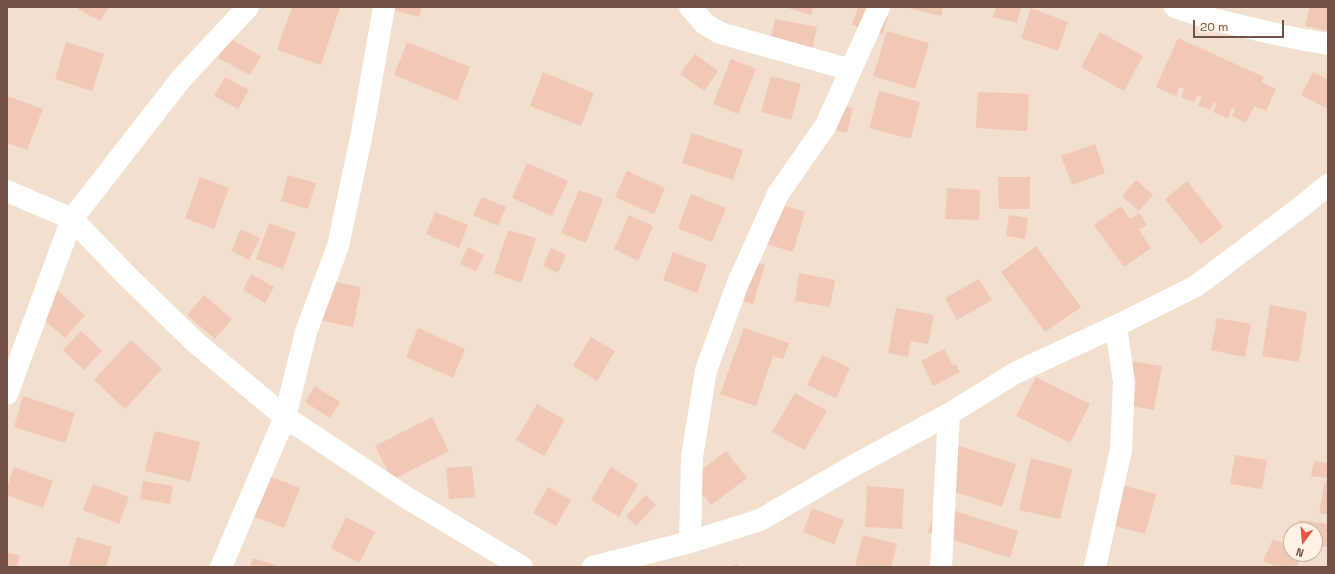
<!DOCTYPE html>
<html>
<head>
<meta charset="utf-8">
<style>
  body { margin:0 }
  #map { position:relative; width:1335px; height:574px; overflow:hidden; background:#fceedf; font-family:"Space Grotesk",sans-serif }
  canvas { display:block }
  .frame { position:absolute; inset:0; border:8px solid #725247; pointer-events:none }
  .north { position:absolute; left:1283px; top:522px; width:40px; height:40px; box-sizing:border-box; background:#fff2e5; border:1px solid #c7b2a6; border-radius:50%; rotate:196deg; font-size:11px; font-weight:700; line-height:16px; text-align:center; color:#725247 }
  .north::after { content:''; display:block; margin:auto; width:14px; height:18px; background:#e75843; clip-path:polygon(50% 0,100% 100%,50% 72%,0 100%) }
  .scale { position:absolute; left:1193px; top:20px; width:91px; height:18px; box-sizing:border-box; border:2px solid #725247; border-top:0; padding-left:5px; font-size:12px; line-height:14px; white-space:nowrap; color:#725247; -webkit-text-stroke:3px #fff2e5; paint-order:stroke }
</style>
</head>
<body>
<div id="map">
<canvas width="1335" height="574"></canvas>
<div class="frame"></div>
<div class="north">N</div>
<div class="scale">20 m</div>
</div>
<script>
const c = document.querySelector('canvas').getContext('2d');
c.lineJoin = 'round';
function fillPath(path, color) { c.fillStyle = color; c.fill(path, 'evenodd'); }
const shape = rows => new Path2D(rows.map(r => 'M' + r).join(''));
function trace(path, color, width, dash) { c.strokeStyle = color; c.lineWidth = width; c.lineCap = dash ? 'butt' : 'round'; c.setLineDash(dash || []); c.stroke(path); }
fillPath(shape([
  [7,7,1328,7,1328,567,7,567],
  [1291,530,1315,530,1315,554,1291,554]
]), '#f3dfcd');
fillPath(shape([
  [80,7,109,7,100,21,78,9],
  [292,7,340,7,321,65,277,50],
  [382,7,422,7,419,17],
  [785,7,813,7,811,15],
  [858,7,888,16,883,34,852,25],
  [904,7,943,7,941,16],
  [996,7,1021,7,1017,23,993,17],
  [1310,7,1328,7,1328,31,1305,26],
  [1031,8,1068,22,1058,51,1021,38],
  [775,19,817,27,811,55,769,46],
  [887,31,929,43,915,89,873,76],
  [1100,32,1143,56,1124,91,1081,67],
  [229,38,261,56,250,75,218,58],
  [1178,38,1264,77,1261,82,1276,89,1266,111,1254,106,1246,123,1232,116,1235,109,1232,108,1228,118,1213,112,1217,104,1214,102,1210,110,1198,105,1202,97,1198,95,1194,102,1181,97,1184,89,1180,87,1176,96,1156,87],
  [66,42,104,54,92,91,55,79],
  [407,42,470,67,457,101,394,75],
  [695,54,718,71,704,91,680,74],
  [731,59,756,69,738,114,713,104],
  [543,72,594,93,581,126,530,106],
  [1313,72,1328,80,1328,109,1301,95],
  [771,76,801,84,791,120,761,112],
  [225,77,249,90,238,109,214,96],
  [879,91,920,102,911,139,869,128],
  [978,92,1029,94,1027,131,976,128],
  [7,96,43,109,27,150,7,143],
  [830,103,853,108,847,133,825,128],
  [692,133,743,150,733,180,682,163],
  [1095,144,1105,173,1072,185,1061,156],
  [527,163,568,181,552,216,512,198],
  [627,171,665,188,654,214,615,197],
  [288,175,316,183,308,209,281,201],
  [200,177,229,188,214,229,185,218],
  [998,177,1030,177,1030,209,999,209],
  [1136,180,1153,195,1139,211,1122,196],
  [1187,181,1223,227,1201,244,1165,199],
  [947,188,980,190,979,220,945,219],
  [579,190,603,199,586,243,561,233],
  [691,194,726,208,712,242,678,228],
  [482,197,506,207,498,226,473,215],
  [772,202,805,212,793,252,760,242],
  [1121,206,1130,219,1139,213,1147,225,1139,230,1151,248,1124,267,1094,225],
  [435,212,468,225,459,248,426,234],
  [629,215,653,226,638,261,614,249],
  [1009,215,1028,218,1025,239,1006,236],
  [269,223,296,233,283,269,256,259],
  [241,229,260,238,249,260,231,251],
  [508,230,536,238,521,283,494,273],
  [1036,246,1081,307,1045,332,1001,272],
  [468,247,484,255,476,271,460,264],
  [551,248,566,255,558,273,543,266],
  [673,252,707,265,697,293,663,280],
  [741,258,765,265,753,304,730,297],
  [799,273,835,280,830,307,795,301],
  [251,274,274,287,265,303,243,290],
  [979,279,992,300,957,320,945,298],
  [326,280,361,287,353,327,318,320],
  [56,289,85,315,65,338,36,313],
  [204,295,232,319,215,339,187,315],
  [1270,305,1307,312,1299,362,1262,356],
  [896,308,934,315,928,344,911,341,908,357,888,353],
  [1217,318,1251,324,1245,357,1211,350],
  [418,328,465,349,453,378,406,357],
  [744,328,789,343,783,359,773,356,756,406,720,394],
  [81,331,102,351,84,370,63,350],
  [591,337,615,351,597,381,573,366],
  [131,340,162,369,125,409,94,380],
  [944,349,953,365,956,364,960,372,933,386,921,361],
  [822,355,850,368,836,398,807,385],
  [1125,360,1162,366,1154,410,1117,403],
  [1036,377,1090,404,1070,443,1016,416],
  [315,386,340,402,330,418,305,402],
  [795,393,827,411,804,450,772,432],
  [23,396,75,413,65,443,14,427],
  [537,404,565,420,544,456,516,440],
  [432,417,449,451,392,480,375,446],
  [155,431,200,442,190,482,145,471],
  [950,443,1016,464,1002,507,937,486],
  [726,451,747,478,711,505,690,479],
  [1235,455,1267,460,1262,489,1230,484],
  [1031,458,1072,469,1060,519,1019,510],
  [1314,461,1328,463,1328,478,1311,476],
  [472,466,475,497,449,499,446,468],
  [14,467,53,481,43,508,7,495,7,487],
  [611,467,638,484,619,517,591,500],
  [261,473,300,488,284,528,246,513],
  [143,481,173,486,170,504,140,499],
  [1325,481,1328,482,1328,515,1319,513],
  [93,484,129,497,119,524,83,510],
  [1121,485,1156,494,1145,534,1111,525],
  [867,486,904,489,902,529,865,527],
  [548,487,571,500,556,526,533,513],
  [646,495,656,505,636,526,626,516],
  [936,505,1018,531,1010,558,928,532],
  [812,508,844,520,834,544,803,532],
  [346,517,375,532,359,563,331,548],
  [1299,520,1328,524,1327,547,1315,545,1315,530,1298,530],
  [863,535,897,544,891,567,855,567],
  [77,537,112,547,106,567,68,567],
  [1273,539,1291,547,1291,554,1302,554,1297,567,1277,567,1263,561],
  [7,552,20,556,17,567,7,567],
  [253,558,275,565,275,567,250,567],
  [737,564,739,567,730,567]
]), '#f1c8b6');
trace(shape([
  [690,7,705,24,720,33,851,70],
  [1175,7,1208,18,1284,36,1328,44],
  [7,191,72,219,127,276,195,342,285,417,404,496,522,567],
  [7,394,72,219,181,79,248,7],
  [690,542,692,457,706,370,738,283,778,194,826,125,879,7],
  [221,567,285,417,306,332,338,246,362,133,384,7],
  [593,567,690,542,760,520,853,466,949,414,1015,373,1116,326,1196,286,1301,207,1328,185],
  [941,567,949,414],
  [1095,567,1121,450,1124,382,1116,326]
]), '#fff', 22);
</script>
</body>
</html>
